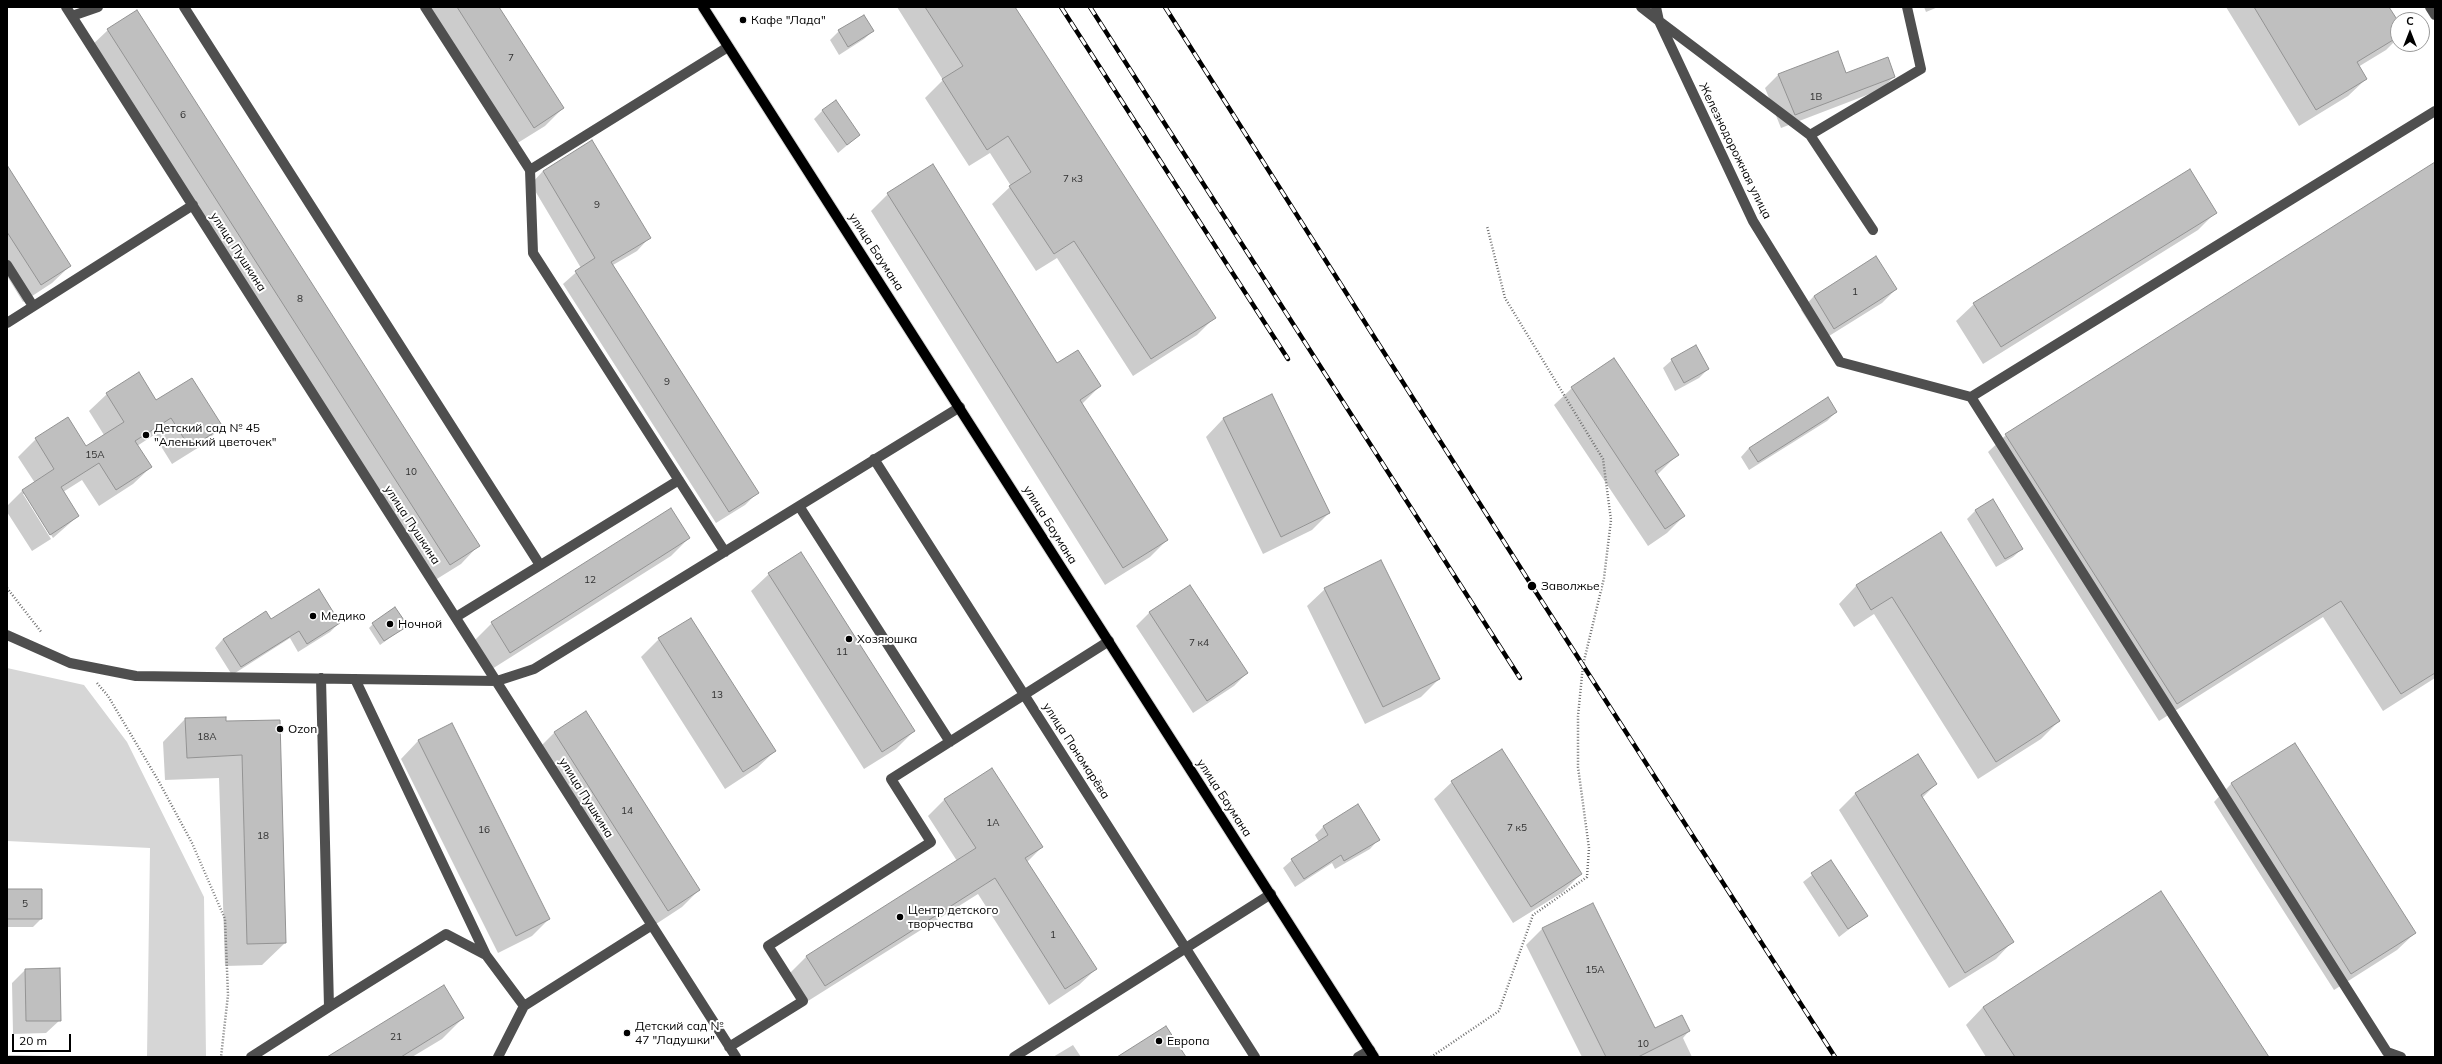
<!DOCTYPE html>
<html>
<head>
<meta charset="utf-8">
<style>
  body { margin:0 }
  #map { position:relative; width:2442px; height:1064px; overflow:hidden; background:#fff; font-family:Mulish,sans-serif }
  canvas { display:block }
  .frame { position:absolute; inset:0; border:8px solid #000; pointer-events:none }
  .north { position:absolute; left:2390px; top:12px; width:40px; height:40px; box-sizing:border-box; background:#fff; border:1px solid #999; border-radius:50%; rotate:0deg; font-size:11px; font-weight:700; line-height:16px; text-align:center; color:#000 }
  .north::after { content:''; display:block; margin:auto; width:14px; height:18px; background:#000; clip-path:polygon(50% 0,100% 100%,50% 72%,0 100%) }
  .scale { position:absolute; left:12px; top:1034px; width:59px; height:18px; box-sizing:border-box; border:2px solid #000; border-top:0; padding-left:5px; font-size:12px; line-height:14px; white-space:nowrap; color:#000; -webkit-text-stroke:3px #fff; paint-order:stroke }
</style>
</head>
<body>
<div id="map">
<canvas width="2442" height="1064"></canvas>
<div class="frame"></div>
<div class="north">С</div>
<div class="scale">20 m</div>
</div>
<script>
const c = document.querySelector('canvas').getContext('2d');
c.lineJoin = 'round';
function fillPath(path, color) { c.fillStyle = color; c.fill(path, 'evenodd'); }
const shape = rows => new Path2D(rows.map(r => 'M' + r).join(''));
function trace(path, color, width, dash) { c.strokeStyle = color; c.lineWidth = width; c.lineCap = dash ? 'butt' : 'round'; c.setLineDash(dash || []); c.stroke(path); }
function write(font, color, halo, rows, align = 'center') {
  c.font = font + ' Mulish,sans-serif'; c.lineWidth = 4; c.setLineDash([]); c.textBaseline = 'middle'; c.strokeStyle = halo; c.fillStyle = color; for (const [text, x, y, turn = 0] of rows) {
    c.save(); c.translate(x, y); c.rotate((+turn || 0) * Math.PI / 180); c.textAlign = isNaN(turn) ? turn : align; if (halo) c.strokeText(text, 0, 0); c.fillText(text, 0, 0); c.restore();
  }
}
fillPath(shape([
  [7,668,84,685,127,742,204,897,206,1057,147,1057,150,848,7,841]
]), '#d6d6d6');
fillPath(shape([
  [428,7,498,7,563,108,545,126,516,144],
  [897,7,1014,7,1214,318,1197,335,1133,376,1057,258,1036,271,992,204,1011,186,990,153,969,166,925,98,943,80],
  [1924,7,1938,7,1926,12],
  [2226,7,2388,7,2398,23,2398,38,2386,50,2358,67,2366,79,2348,96,2299,126],
  [108,30,478,546,461,564,432,582,90,47],
  [839,31,873,31,864,39,839,55,830,40],
  [1779,74,1845,74,1894,77,1880,90,1781,128,1765,88],
  [823,110,859,135,838,153,814,119],
  [2435,163,2435,678,2383,711,2323,617,2159,721,1988,452,2006,435],
  [7,167,70,266,52,283,23,302,7,276],
  [543,171,649,238,637,251,613,265,758,492,745,505,716,523,563,284,581,268,531,184],
  [888,194,1057,365,1100,386,1082,404,1167,540,1150,557,1105,585,871,211],
  [2216,212,2198,230,1983,364,1956,321,1974,304],
  [1876,258,1896,289,1882,303,1821,341,1801,310,1814,296],
  [1672,360,1708,369,1699,378,1675,391,1663,368],
  [1572,388,1677,455,1657,475,1684,516,1667,533,1648,546,1554,405],
  [107,394,156,402,222,426,204,444,172,464,154,435,137,446,151,467,133,484,99,506,82,480,63,492,78,516,53,538,25,494,23,494,51,539,32,551,7,512,7,506,22,491,35,483,18,457,36,439,68,419,86,447,104,435,89,411],
  [1272,396,1329,513,1312,530,1263,554,1206,437,1223,419],
  [1836,412,1827,421,1749,470,1741,457,1749,448],
  [1992,500,2022,549,2013,557,1996,567,1967,519,1975,511],
  [670,510,689,538,671,556,492,669,474,641,492,623],
  [1940,533,2059,721,2041,739,1978,779,1874,614,1854,627,1839,604,1856,586],
  [769,574,914,731,896,749,864,769,751,591],
  [1190,587,1247,673,1234,686,1193,713,1136,626,1149,613],
  [1325,589,1439,679,1421,697,1365,724,1307,606],
  [265,613,270,621,339,623,330,632,298,652,290,638,232,675,215,648,223,639],
  [373,624,406,626,380,645,369,628],
  [659,639,775,751,757,768,725,789,641,657],
  [586,713,699,890,682,907,650,928,537,750,554,733],
  [185,719,226,722,279,721,285,943,262,965,225,966,219,778,165,780,163,742],
  [452,724,549,919,532,936,498,953,401,759,418,741],
  [2295,744,2415,933,2397,950,2334,990,2214,802,2231,784],
  [1452,782,1581,874,1563,892,1513,923,1434,799],
  [1936,784,1922,798,2012,942,1996,959,1949,988,1839,810,1856,793],
  [945,799,1042,847,1027,862,1096,969,1079,985,1049,1005,978,894,808,1001,790,973,806,957,957,861,928,816],
  [1324,826,1378,840,1370,849,1335,869,1332,863,1295,887,1283,868,1292,860,1319,842,1315,835],
  [1830,861,1866,916,1839,937,1803,882],
  [7,891,41,919,33,927,7,927],
  [2161,892,2268,1057,1986,1057,1966,1025,1983,1007],
  [1543,928,1655,1029,1689,1031,1683,1038,1692,1057,1582,1057,1526,945],
  [25,970,60,1020,46,1033,13,1034,12,983],
  [463,1018,442,1039,412,1057,329,1057],
  [1073,1045,1081,1057,1053,1057],
  [9,1055,50,1056,50,1057,7,1057]
]), '#0003');
const building = shape([
  [457,7,499,7,564,108,534,128,457,7],
  [925,7,1015,7,1216,318,1151,359,1074,241,1054,254,1009,186,1031,172,1008,136,987,150,942,79,963,66,925,7],
  [2254,7,2389,7,2398,21,2398,37,2357,62,2367,79,2316,110,2254,7],
  [137,10,480,546,450,565,107,29,137,10],
  [864,15,874,31,848,47,838,30,864,15],
  [1838,51,1846,73,1888,57,1895,77,1795,115,1778,74,1838,51],
  [836,100,860,135,847,145,822,110,836,100],
  [592,140,651,238,611,262,759,493,729,512,575,271,595,258,543,171,592,140],
  [2435,162,2435,673,2401,694,2341,601,2177,704,2005,434,2435,162],
  [933,164,1057,363,1078,350,1101,386,1080,400,1168,540,1123,568,887,193,933,164],
  [7,165,71,266,41,285,7,232,7,165],
  [2190,169,2217,213,2001,347,1973,303,2190,169],
  [1876,256,1897,289,1834,329,1814,296,1876,256],
  [1696,345,1709,369,1684,383,1671,359,1696,345],
  [1614,358,1679,455,1655,471,1685,516,1665,529,1571,387,1614,358],
  [139,372,156,400,192,378,223,427,190,448,171,418,135,441,152,467,116,490,99,463,61,487,79,516,50,535,22,490,54,469,35,438,68,417,86,446,124,422,106,393,139,372],
  [1272,394,1330,513,1281,537,1223,418,1272,394],
  [1828,397,1837,412,1758,462,1749,448,1828,397],
  [1993,499,2023,549,2005,559,1975,510,1993,499],
  [671,508,690,538,510,653,491,622,671,508],
  [1941,532,2060,721,1996,762,1892,597,1871,610,1856,585,1941,532],
  [801,552,915,731,882,752,768,573,801,552],
  [1381,560,1440,679,1383,707,1324,588,1381,560],
  [1190,585,1248,673,1207,701,1149,612,1190,585],
  [319,589,340,623,307,644,299,631,241,667,223,639,266,611,271,619,319,589],
  [395,607,408,626,384,641,372,623,395,607],
  [691,618,776,751,743,772,658,638,691,618],
  [586,711,700,890,668,911,554,732,586,711],
  [226,717,226,721,280,720,286,943,247,944,242,755,187,758,185,718,226,717],
  [452,723,550,919,516,936,418,740,452,723],
  [2295,743,2416,933,2351,974,2231,783,2295,743],
  [1502,749,1582,874,1531,907,1451,781,1502,749],
  [1918,754,1937,784,1921,795,2014,942,1965,973,1855,793,1918,754],
  [992,768,1043,847,1025,858,1097,969,1065,989,995,878,825,986,806,956,976,848,944,799,992,768],
  [1358,804,1380,840,1344,861,1341,855,1304,879,1291,859,1328,835,1323,826,1358,804],
  [1831,860,1868,916,1848,929,1811,873,1831,860],
  [7,889,42,889,42,919,7,919,7,889],
  [2161,891,2269,1057,2015,1057,1983,1007,2161,891],
  [1593,903,1655,1028,1682,1015,1690,1031,1638,1057,1606,1057,1542,928,1593,903],
  [60,968,61,1021,26,1021,25,969,60,968],
  [444,985,464,1018,401,1057,327,1057,444,985],
  [1166,1026,1186,1057,1117,1057,1166,1026]
]);
fillPath(building, '#bfbfbf');
trace(building, '#939393', 1);
const major = shape([
  [703,7,1374,1057]
]);
trace(major, '#dbdbdb', 12);
trace(shape([
  [7,588,42,633],
  [97,683,108,696,158,780,192,843,225,919,228,995,221,1057],
  [1431,1057,1499,1011,1533,915,1587,877,1589,848,1578,767,1578,716,1583,665,1604,578,1611,520,1603,459,1505,298,1487,226]
]), '#717171', 2.5, [1, 2]);
trace(shape([
  [66,7,736,1057],
  [184,7,540,565],
  [425,7,530,170],
  [1641,7,1659,21,1753,221,1840,362,1971,397],
  [1656,7,1659,21,1810,135,1873,230],
  [2430,7,2435,15],
  [72,16,98,7],
  [1810,135,1921,69,1907,7],
  [7,265,33,306],
  [7,323,193,205],
  [874,459,1255,1057],
  [799,506,950,742],
  [725,552,533,253,530,170,728,47],
  [456,617,679,480],
  [7,635,70,663,136,676,497,681,534,669,960,407],
  [355,679,486,955],
  [329,1007,446,934,486,955,524,1006],
  [729,1047,803,1001,768,946,931,842,891,779,1109,641],
  [251,1057,329,1007,321,678],
  [498,1057,524,1006,652,925],
  [1014,1057,1271,894],
  [1358,1057,1370,1050],
  [2401,1057,2387,1052,1971,397,2435,111]
]), '#4f4f4f', 10);
trace(major, '#000', 10);
const rail = shape([
  [1061,7,1288,359],
  [1090,7,1520,678],
  [1165,7,1532,586,1835,1057]
]);
trace(rail, '#000', 4.5);
trace(rail, '#fff', 3, [9]);
for (const [x, y, r, color] of [
  [743,20,4,"#000"],
  [146,435,4,"#000"],
  [1532,586,5,"#000"],
  [313,616,4,"#000"],
  [390,624,4,"#000"],
  [849,639,4,"#000"],
  [280,729,4,"#000"],
  [900,917,4,"#000"],
  [627,1033,4,"#000"],
  [1159,1041,4,"#000"]
]) { const dot = new Path2D(); dot.arc(x, y, r, 0, 2 * Math.PI); c.fillStyle = color; c.fill(dot); trace(dot, '#fff', 1.5); }
write('10px', '#303030', null, [
  ["7",511,58],
  ["1В",1816,97],
  ["6",183,115],
  ["7 к3",1073,179],
  ["9",597,205],
  ["1",1855,292],
  ["8",300,299],
  ["9",667,382],
  ["15А",95,455],
  ["10",411,472],
  ["12",590,580],
  ["7 к4",1199,643],
  ["11",842,652],
  ["13",717,695],
  ["18А",207,737],
  ["14",627,811],
  ["1А",993,823],
  ["7 к5",1517,828],
  ["16",484,830],
  ["18",263,836],
  ["5",25,904],
  ["1",1053,935],
  ["15А",1595,970],
  ["21",396,1037],
  ["10",1643,1044]
]);
write('12px', '#000', '#fff', [
  ["Кафе \"Лада\"",751,20],
  ["Детский сад № 45",154,428],
  ["\"Аленький цветочек\"",154,442],
  ["Заволжье",1541,586],
  ["Медико",321,616],
  ["Ночной",398,624],
  ["Хозяюшка",857,639],
  ["Ozon",288,729],
  ["Центр детского",908,910],
  ["творчества",908,924],
  ["Детский сад №",635,1026],
  ["47 \"Ладушки\"",635,1040],
  ["Европа",1167,1041]
], 'left');
write('12px', '#000', '#fff', [
  ["Железнодорожная улица",1735,151,64],
  ["улица Пушкина",238,252,57],
  ["улица Баумана",876,252,57],
  ["улица Пушкина",412,525,57],
  ["улица Баумана",1050,525,58],
  ["улица Пономарёва",1076,751,57],
  ["улица Пушкина",586,798,58],
  ["улица Баумана",1224,798,57]
]);
</script>
</body>
</html>
